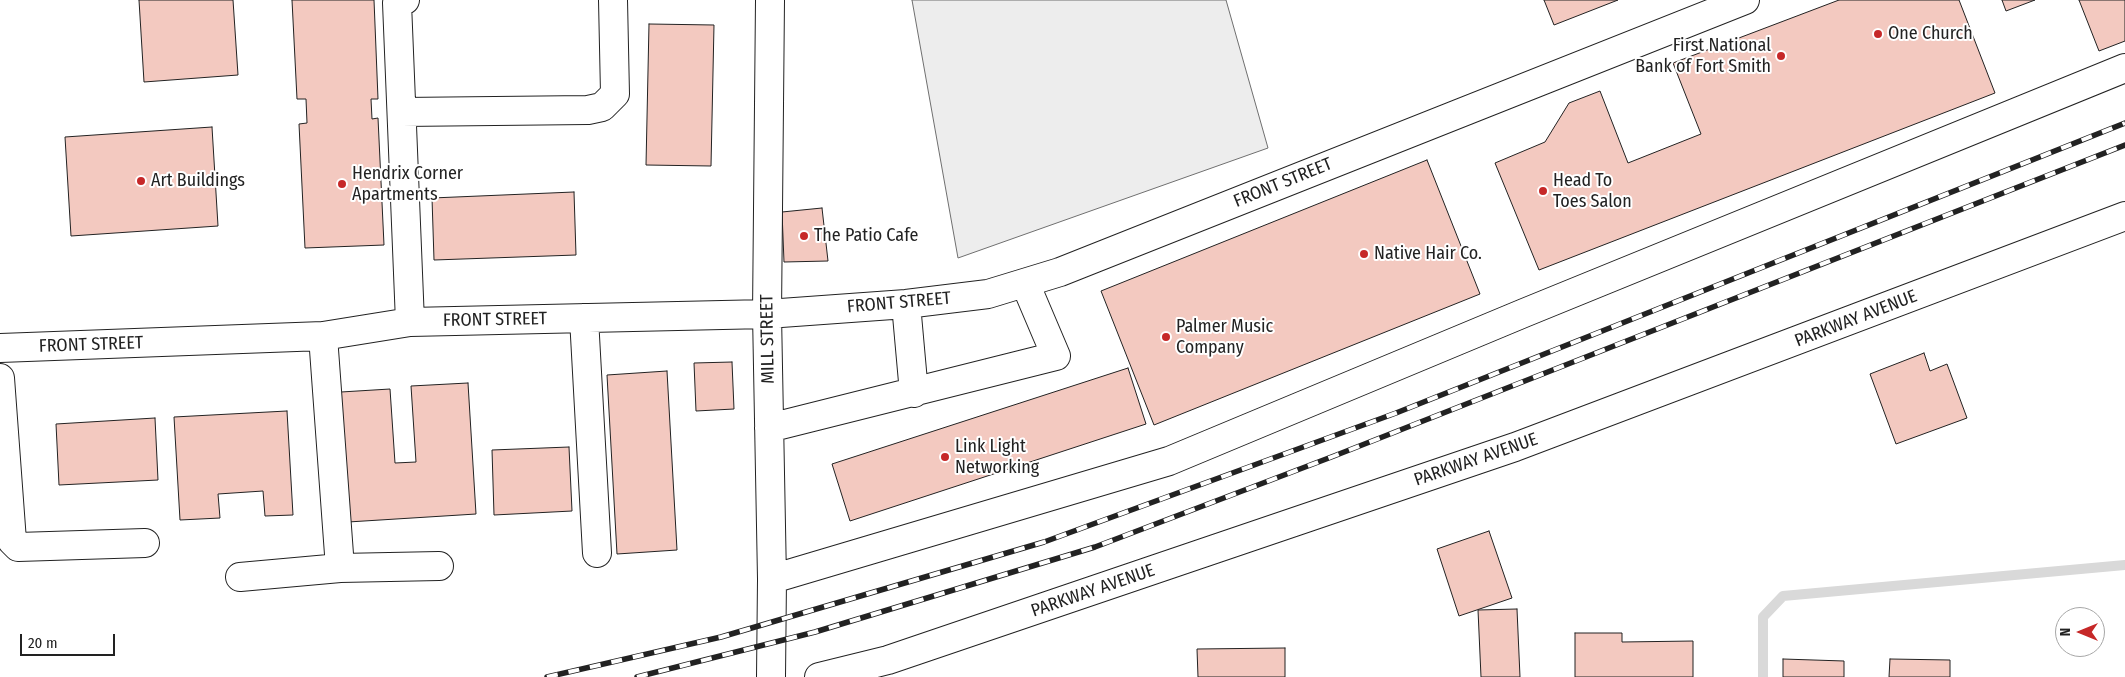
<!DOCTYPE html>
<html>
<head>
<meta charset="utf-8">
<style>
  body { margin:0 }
  #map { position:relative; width:2125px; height:677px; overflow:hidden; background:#fff; font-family:"Fira Sans Condensed",sans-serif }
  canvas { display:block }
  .north { position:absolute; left:2055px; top:607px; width:50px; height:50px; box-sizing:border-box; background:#fff; border:1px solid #a7a7a7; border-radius:50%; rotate:270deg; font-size:14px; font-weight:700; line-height:20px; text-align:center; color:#222 }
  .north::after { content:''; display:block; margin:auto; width:18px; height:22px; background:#c62828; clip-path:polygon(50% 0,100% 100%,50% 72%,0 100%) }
  .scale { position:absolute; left:20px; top:634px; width:95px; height:22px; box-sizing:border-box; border:2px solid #222; border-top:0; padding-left:6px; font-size:15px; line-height:18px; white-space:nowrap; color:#222; -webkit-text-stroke:4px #fff; paint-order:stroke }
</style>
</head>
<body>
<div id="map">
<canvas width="2125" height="677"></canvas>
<div class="north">N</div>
<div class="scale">20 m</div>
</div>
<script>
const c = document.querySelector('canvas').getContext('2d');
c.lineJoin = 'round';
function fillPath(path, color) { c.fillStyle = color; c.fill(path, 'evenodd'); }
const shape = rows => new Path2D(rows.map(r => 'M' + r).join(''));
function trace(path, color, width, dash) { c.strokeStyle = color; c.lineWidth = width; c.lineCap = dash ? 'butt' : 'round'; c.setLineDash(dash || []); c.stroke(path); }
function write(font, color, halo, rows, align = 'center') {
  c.font = font + ' "Fira Sans Condensed",sans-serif'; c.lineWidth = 4; c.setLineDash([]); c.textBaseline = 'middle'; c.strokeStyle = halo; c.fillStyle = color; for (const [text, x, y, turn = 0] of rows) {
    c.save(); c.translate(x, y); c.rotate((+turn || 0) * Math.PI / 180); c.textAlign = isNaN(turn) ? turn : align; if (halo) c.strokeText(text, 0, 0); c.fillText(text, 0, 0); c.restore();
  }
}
const parking = shape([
  [912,0,1226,0,1268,148,958,258,912,0]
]);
fillPath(parking, '#ededed');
trace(parking, '#6f6f6f', 1);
trace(shape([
  [1763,677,1763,617,1783,596,2125,565]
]), '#d9d9d9', 10);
const building = shape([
  [139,0,233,0,238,75,144,82,139,0],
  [292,0,374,0,378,99,371,99,372,119,378,118,384,245,305,248,299,124,307,123,306,99,297,99,292,0],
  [1544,0,1618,0,1554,25,1544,0],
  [1839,0,1959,0,1995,93,1539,270,1495,163,1545,142,1569,103,1600,91,1628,163,1701,134,1673,63,1839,0],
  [2002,0,2035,0,2006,11,2002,0],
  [2079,0,2125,0,2125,41,2099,51,2079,0],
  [649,24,714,25,711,166,646,165,649,24],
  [212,127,218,226,71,236,65,137,212,127],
  [1427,160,1480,294,1154,425,1101,291,1427,160],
  [574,192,576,255,434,260,432,198,574,192],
  [822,208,828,261,784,262,782,212,822,208],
  [1924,353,1930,371,1947,364,1967,418,1896,444,1870,374,1924,353],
  [732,362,734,409,696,411,694,363,732,362],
  [1128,368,1146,424,850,521,832,464,1128,368],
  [667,371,677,550,617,554,607,375,667,371],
  [468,383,476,514,348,522,341,392,390,389,395,463,416,462,411,386,468,383],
  [287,411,293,515,265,516,263,491,218,494,220,518,180,520,174,417,287,411],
  [155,418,158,480,59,485,56,424,155,418],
  [569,447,572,511,494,515,492,450,569,447],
  [1489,531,1512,598,1459,616,1437,549,1489,531],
  [1517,609,1520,677,1481,677,1478,610,1517,609],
  [1575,633,1622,633,1622,642,1693,641,1693,677,1575,677,1575,633],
  [1285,648,1285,677,1198,677,1197,649,1285,648],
  [1783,659,1844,661,1844,677,1783,677,1783,659],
  [1890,659,1950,660,1950,677,1889,677,1890,659]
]);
fillPath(building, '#f3c9c0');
trace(building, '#222', 1);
const minor = shape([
  [405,0,397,3,410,322],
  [770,0,767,314,772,579,771,677],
  [402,112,588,110,602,107,615,94,613,0],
  [906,304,914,393],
  [584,318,597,553],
  [323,336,340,568,439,566],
  [0,348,323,336,410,322,767,314,906,304,988,294,1060,272,1745,0],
  [0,378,12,541,18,547,145,543],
  [769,428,1056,356,1025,283],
  [240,577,340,568],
  [772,579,1169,461,1524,313,2125,68],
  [819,677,888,660,1515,447,2125,216]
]);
trace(minor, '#222', 30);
trace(minor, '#fff', 28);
const rail = shape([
  [547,677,721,637,1044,542,1396,413,2125,123],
  [637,677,815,632,1095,547,1334,456,2125,145]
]);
trace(rail, '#222', 5.5);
trace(rail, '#fff', 4, [11]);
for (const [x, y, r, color] of [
  [1878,34,5,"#c62828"],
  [1781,56,5,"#c62828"],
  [141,181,5,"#c62828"],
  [342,184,5,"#c62828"],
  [1543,191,5,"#c62828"],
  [804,236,5,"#c62828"],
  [1364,254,5,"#c62828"],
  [1166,337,5,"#c62828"],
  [945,457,5,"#c62828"]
]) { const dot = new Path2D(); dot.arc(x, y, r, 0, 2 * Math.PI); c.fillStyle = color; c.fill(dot); trace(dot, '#fff', 2); }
write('18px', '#222', '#fff', [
  ["One Church",1888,34],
  ["First National",1771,46,"right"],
  ["Bank of Fort Smith",1771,67,"right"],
  ["Hendrix Corner",352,174],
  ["Apartments",352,195],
  ["Art Buildings",151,181],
  ["Head To",1553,181],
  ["Toes Salon",1553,202],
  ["The Patio Cafe",814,236],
  ["Native Hair Co.",1374,254],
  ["Palmer Music",1176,327],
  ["Company",1176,348],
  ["Link Light",955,447],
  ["Networking",955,468]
], 'left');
write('18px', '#222', '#fff', [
  ["FRONT STREET",1283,183,-22],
  ["FRONT STREET",899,303,-5],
  ["PARKWAY AVENUE",1856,319,-21],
  ["FRONT STREET",495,320,-1],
  ["MILL STREET",768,339,-91],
  ["FRONT STREET",91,345,-2],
  ["PARKWAY AVENUE",1476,460,-19],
  ["PARKWAY AVENUE",1093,591,-19]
]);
</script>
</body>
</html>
